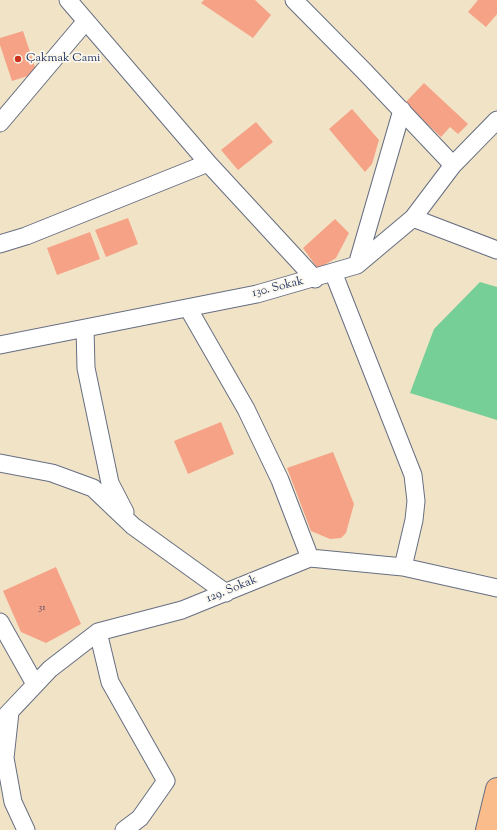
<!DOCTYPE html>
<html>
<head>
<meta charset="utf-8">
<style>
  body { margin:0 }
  canvas { display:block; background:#f1e3c6 }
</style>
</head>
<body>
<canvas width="497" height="830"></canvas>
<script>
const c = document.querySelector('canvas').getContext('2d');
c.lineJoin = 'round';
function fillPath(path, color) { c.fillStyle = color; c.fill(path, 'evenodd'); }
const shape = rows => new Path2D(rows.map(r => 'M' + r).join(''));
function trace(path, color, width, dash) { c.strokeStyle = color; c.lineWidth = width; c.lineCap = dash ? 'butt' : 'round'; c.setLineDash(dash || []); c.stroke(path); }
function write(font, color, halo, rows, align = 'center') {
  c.font = font + ' "Sorts Mill Goudy",serif'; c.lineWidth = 3.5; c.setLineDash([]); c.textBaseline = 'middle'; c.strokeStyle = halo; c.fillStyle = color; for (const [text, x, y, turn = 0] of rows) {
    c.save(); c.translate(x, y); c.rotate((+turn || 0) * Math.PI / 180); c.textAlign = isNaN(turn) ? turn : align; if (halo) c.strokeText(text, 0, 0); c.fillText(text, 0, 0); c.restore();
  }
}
fillPath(shape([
  [480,282,497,287,497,420,410,393,434,329]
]), '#76cf96');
fillPath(shape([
  [204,0,255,0,271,15,253,38,201,3],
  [478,0,497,0,497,14,486,27,468,12],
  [23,31,37,73,12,81,0,45,0,38],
  [424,83,468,124,458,134,450,127,441,137,405,103],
  [352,109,379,140,372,164,365,172,329,129],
  [256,122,273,142,238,170,221,150],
  [128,218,138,244,106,257,95,230],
  [335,219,349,233,336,258,318,269,303,248],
  [90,232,100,259,57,275,47,248],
  [221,422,234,454,188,474,174,441],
  [333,452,354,504,346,533,341,538,330,539,311,531,287,468],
  [56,567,81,624,46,643,21,632,3,591]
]), '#f5a287');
const minor = shape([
  [68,0,208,163,315,279],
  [294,0,365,72,453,165],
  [0,123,86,21],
  [413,218,497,250],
  [0,244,26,236,208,163],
  [357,265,402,110],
  [333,272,413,475,416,501,414,520,403,567],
  [188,308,246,409,280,480,310,558],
  [85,328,86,368,110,483,125,512],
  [0,345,257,294,357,265,413,218,453,165,497,120],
  [0,463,52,473,93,488,133,526,226,593],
  [0,622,35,684],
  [98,632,110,682,166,781,140,818,124,830],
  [10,712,5,758,13,802,26,830],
  [0,722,50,669,98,632,182,610,310,558,403,567,497,588]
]);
const major = shape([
  [487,830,497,789]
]);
trace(minor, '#666e82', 19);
trace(major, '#666e82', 24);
trace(minor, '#fff', 17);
trace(major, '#fabc8b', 22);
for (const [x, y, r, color] of [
  [18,59,4,"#c8321e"]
]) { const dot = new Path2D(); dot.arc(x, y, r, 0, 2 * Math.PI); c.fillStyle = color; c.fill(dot); trace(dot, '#fbf7ec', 1.5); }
write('10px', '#524c68', null, [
  ["31",42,608]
]);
write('12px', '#1b2f5e', '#fbf7ec', [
  ["Çakmak Cami",26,59]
], 'left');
write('12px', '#1b2f5e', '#fbf7ec', [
  ["130. Sokak",278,288,-14],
  ["129. Sokak",232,590,-22]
]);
</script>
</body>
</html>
